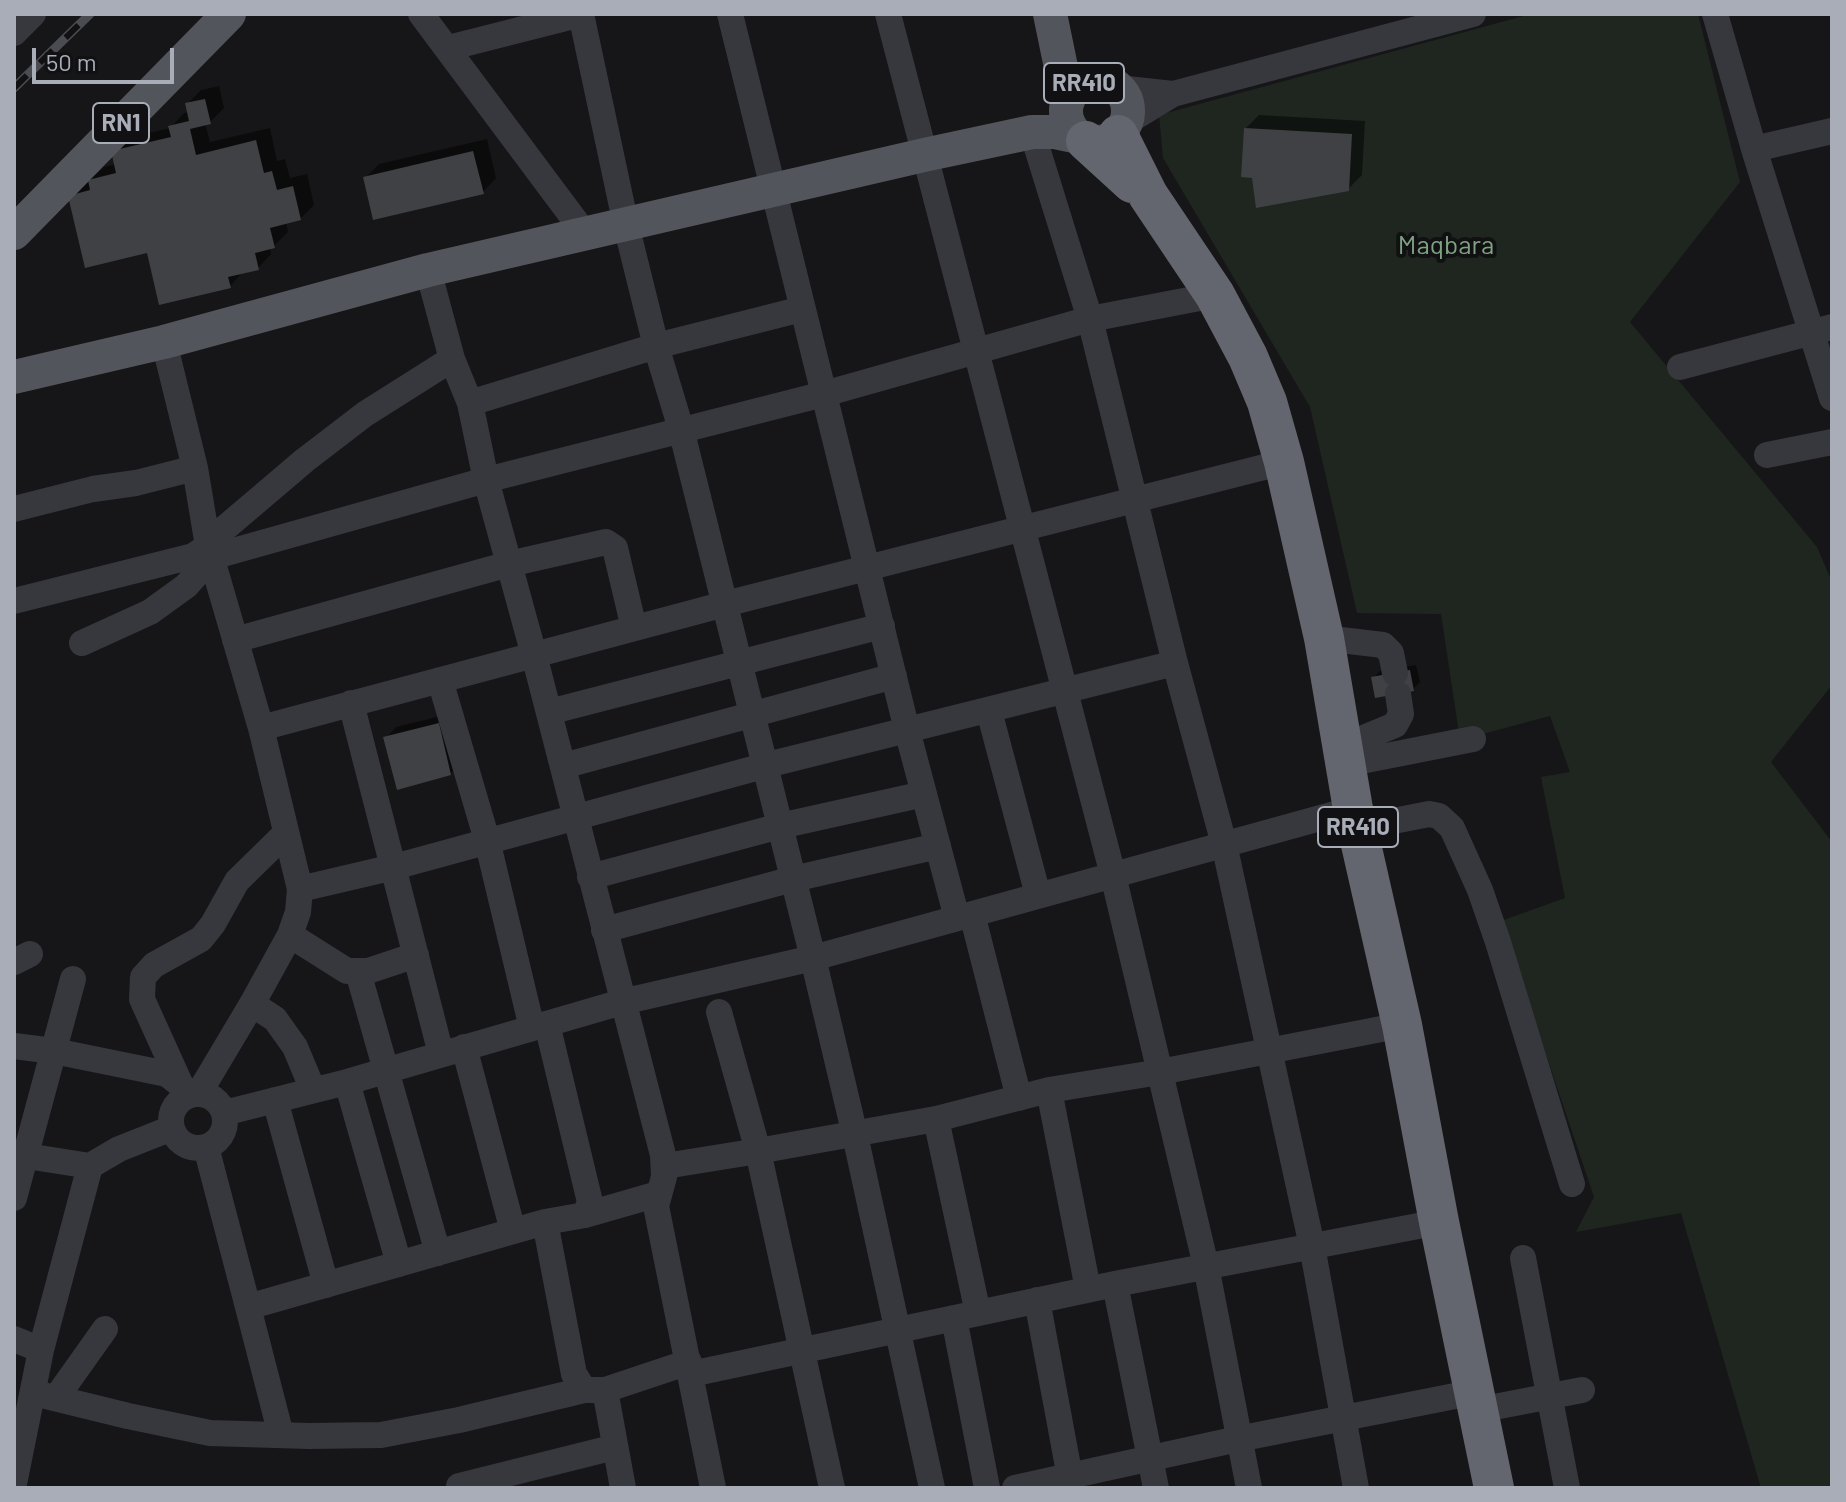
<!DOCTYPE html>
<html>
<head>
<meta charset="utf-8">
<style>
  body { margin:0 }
  #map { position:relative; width:1846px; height:1502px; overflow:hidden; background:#161618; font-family:Barlow,sans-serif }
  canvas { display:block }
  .frame { position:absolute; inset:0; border:16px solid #a8adb8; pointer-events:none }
  .scale { position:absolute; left:32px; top:48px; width:142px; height:36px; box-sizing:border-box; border:4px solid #a8adb8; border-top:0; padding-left:10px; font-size:24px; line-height:28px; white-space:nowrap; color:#a8adb8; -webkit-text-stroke:6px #111113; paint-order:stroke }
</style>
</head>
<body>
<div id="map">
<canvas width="1846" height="1502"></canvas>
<div class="frame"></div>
<div class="scale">50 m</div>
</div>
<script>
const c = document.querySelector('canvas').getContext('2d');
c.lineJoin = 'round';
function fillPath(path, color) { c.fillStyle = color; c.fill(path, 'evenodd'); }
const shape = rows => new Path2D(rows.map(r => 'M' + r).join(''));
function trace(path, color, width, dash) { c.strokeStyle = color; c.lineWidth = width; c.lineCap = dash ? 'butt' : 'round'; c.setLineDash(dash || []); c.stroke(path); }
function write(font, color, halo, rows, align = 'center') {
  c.font = font + ' Barlow,sans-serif'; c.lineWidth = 8; c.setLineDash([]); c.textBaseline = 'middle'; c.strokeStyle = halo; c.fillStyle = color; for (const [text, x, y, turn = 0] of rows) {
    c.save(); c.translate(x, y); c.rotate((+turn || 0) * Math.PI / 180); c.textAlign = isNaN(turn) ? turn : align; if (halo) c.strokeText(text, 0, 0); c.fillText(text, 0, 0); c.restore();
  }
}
fillPath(shape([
  [1531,14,1698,14,1740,182,1630,322,1817,547,1832,582,1832,685,1771,762,1832,842,1832,1488,1761,1488,1681,1213,1576,1232,1594,1197,1501,921,1565,898,1541,777,1570,772,1550,716,1460,740,1441,614,1357,613,1310,407,1163,158,1159,115]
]), '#1e261f');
fillPath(shape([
  [219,86,224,108,210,122,205,123,210,142,270,128,277,161,285,159,290,178,307,174,314,205,300,219,286,222,288,232,274,246,270,247,271,254,258,268,244,271,230,286,148,251,70,197,104,167,116,164,113,152,127,138,170,128,184,113,189,112,187,104,201,90],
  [1259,115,1365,121,1362,175,1348,189,1245,129],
  [487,139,496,178,483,192,365,178,379,164],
  [1416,665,1420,682,1413,689,1373,678,1380,671],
  [449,714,460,763,450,774,386,738,396,727]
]), '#0007');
fillPath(shape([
  [205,99,211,124,190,129,196,155,256,140,264,173,272,171,277,190,293,186,301,220,270,228,275,248,255,253,259,270,228,277,231,288,159,305,147,253,85,268,68,196,90,190,88,180,116,173,111,151,171,137,168,126,189,121,185,103],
  [1244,128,1352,134,1349,191,1256,208,1252,178,1241,177],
  [473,151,484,194,373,220,363,177],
  [1410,670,1414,691,1375,698,1371,677],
  [439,723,451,775,397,790,383,737]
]), '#404145');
trace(shape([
  [421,14,586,235],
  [581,14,626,225,656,346,681,429,813,958,855,1135,932,1488],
  [730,14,907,730,957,918],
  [888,14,1113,875,1206,1266,1249,1488],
  [1715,14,1754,149,1832,398],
  [14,33,33,14],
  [448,48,582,14],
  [1118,88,1173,94],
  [1127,122,1173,94,1473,14],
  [1032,132,1090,319,1175,663,1224,844,1312,1246,1356,1488],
  [1754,149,1832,131],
  [428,270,452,359,470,403,486,480,534,655,663,1155,664,1177,656,1206,713,1488],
  [164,342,195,468,208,546,261,728,300,889,298,912,290,935,252,1004,199,1093],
  [1680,367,1832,327],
  [470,403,656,346,802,309],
  [1767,455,1832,442],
  [14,509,93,489,136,483,195,468],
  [14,601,193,556,208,546,225,528,305,460,365,414,452,359],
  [1324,638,1383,645,1391,653,1395,673],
  [235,640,509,564,606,542,615,548,634,628],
  [82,643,150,612,186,586,212,557,486,480,824,394,1090,319,1215,295],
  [440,680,487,840,532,1028],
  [351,703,441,1054],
  [989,711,1038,895],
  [549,712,882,626],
  [261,728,725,604,1284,462],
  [1344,746,1395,725,1401,714,1398,694],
  [1346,764,1473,739],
  [563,766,894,676],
  [1358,828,1429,814,1439,816,1452,828,1480,890,1498,942,1572,1184],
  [590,877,780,826,924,794],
  [300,889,394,867,767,765,1175,663],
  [972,914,1019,1098],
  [604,930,793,879,938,846],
  [290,935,347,971,368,971,416,955],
  [14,962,30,954],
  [358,972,438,1253],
  [252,1004,275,1019,295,1047,313,1090],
  [14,1046,54,1051,167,1074,183,1087],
  [464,1047,513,1231],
  [179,1081,142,999,143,977,154,965,201,939,213,924,237,881,285,834],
  [347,1082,399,1264],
  [1049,1090,1088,1289],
  '171 1121a27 27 0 1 1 54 0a27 27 0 1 1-54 0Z',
  [275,1100,326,1285],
  [224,1113,347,1082,622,1002,813,958,1353,809],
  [936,1119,978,1313],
  [206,1147,248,1307,545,1222,574,1374,584,1390,605,1390,689,1362],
  [14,1154,90,1166,119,1149,172,1128],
  [665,1166,758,1151,719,1012],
  [14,1198,73,979],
  [585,1215,658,1194],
  [545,1222,585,1215,590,1202,547,1024],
  [1523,1258,1567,1488],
  [1115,1284,1156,1488],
  [1037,1300,1072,1488],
  [248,1307,281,1435],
  [954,1318,987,1488],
  [14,1339,41,1350,14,1484],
  [41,1350,90,1166],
  [691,1374,1115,1284,1439,1222],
  [605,1390,623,1488],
  [34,1393,128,1416,210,1433,309,1436,381,1435,459,1420,584,1390],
  [56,1398,105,1329],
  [1479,1410,1582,1390],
  [459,1486,615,1447],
  [832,1488,758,1151,936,1119,1049,1090,1160,1072,1402,1025],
  [1015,1488,1238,1439,1475,1392]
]), '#37383d', 26);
trace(shape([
  [1050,14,1068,101],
  '1066 111a31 31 0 1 1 62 0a31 31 0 1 1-62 0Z',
  [14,233,229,14],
  [14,377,164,342,428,270,924,155,1032,132,1055,132,1079,137]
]), '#53555c', 34);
trace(shape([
  [1118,135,1148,195,1215,295,1248,357,1267,402,1284,462,1324,638,1353,809,1402,1025,1439,1222,1494,1488],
  [1086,141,1132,183]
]), '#63666e', 40);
const rail = shape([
  [14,88,90,14]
]);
trace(rail, '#4a4c52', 9);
trace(rail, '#111113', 6, [18]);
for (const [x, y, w] of [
  [1084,83,80],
  [121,123,56],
  [1358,827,80]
]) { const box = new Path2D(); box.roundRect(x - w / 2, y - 20, w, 40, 6); c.fillStyle = '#111113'; c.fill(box); trace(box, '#a8adb8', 2); }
write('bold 24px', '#a8adb8', null, [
  ["RR410",1084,83],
  ["RN1",121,123],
  ["RR410",1358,827]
]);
write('26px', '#7fa381', '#111113', [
  ["Maqbara",1446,245]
]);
</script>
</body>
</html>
